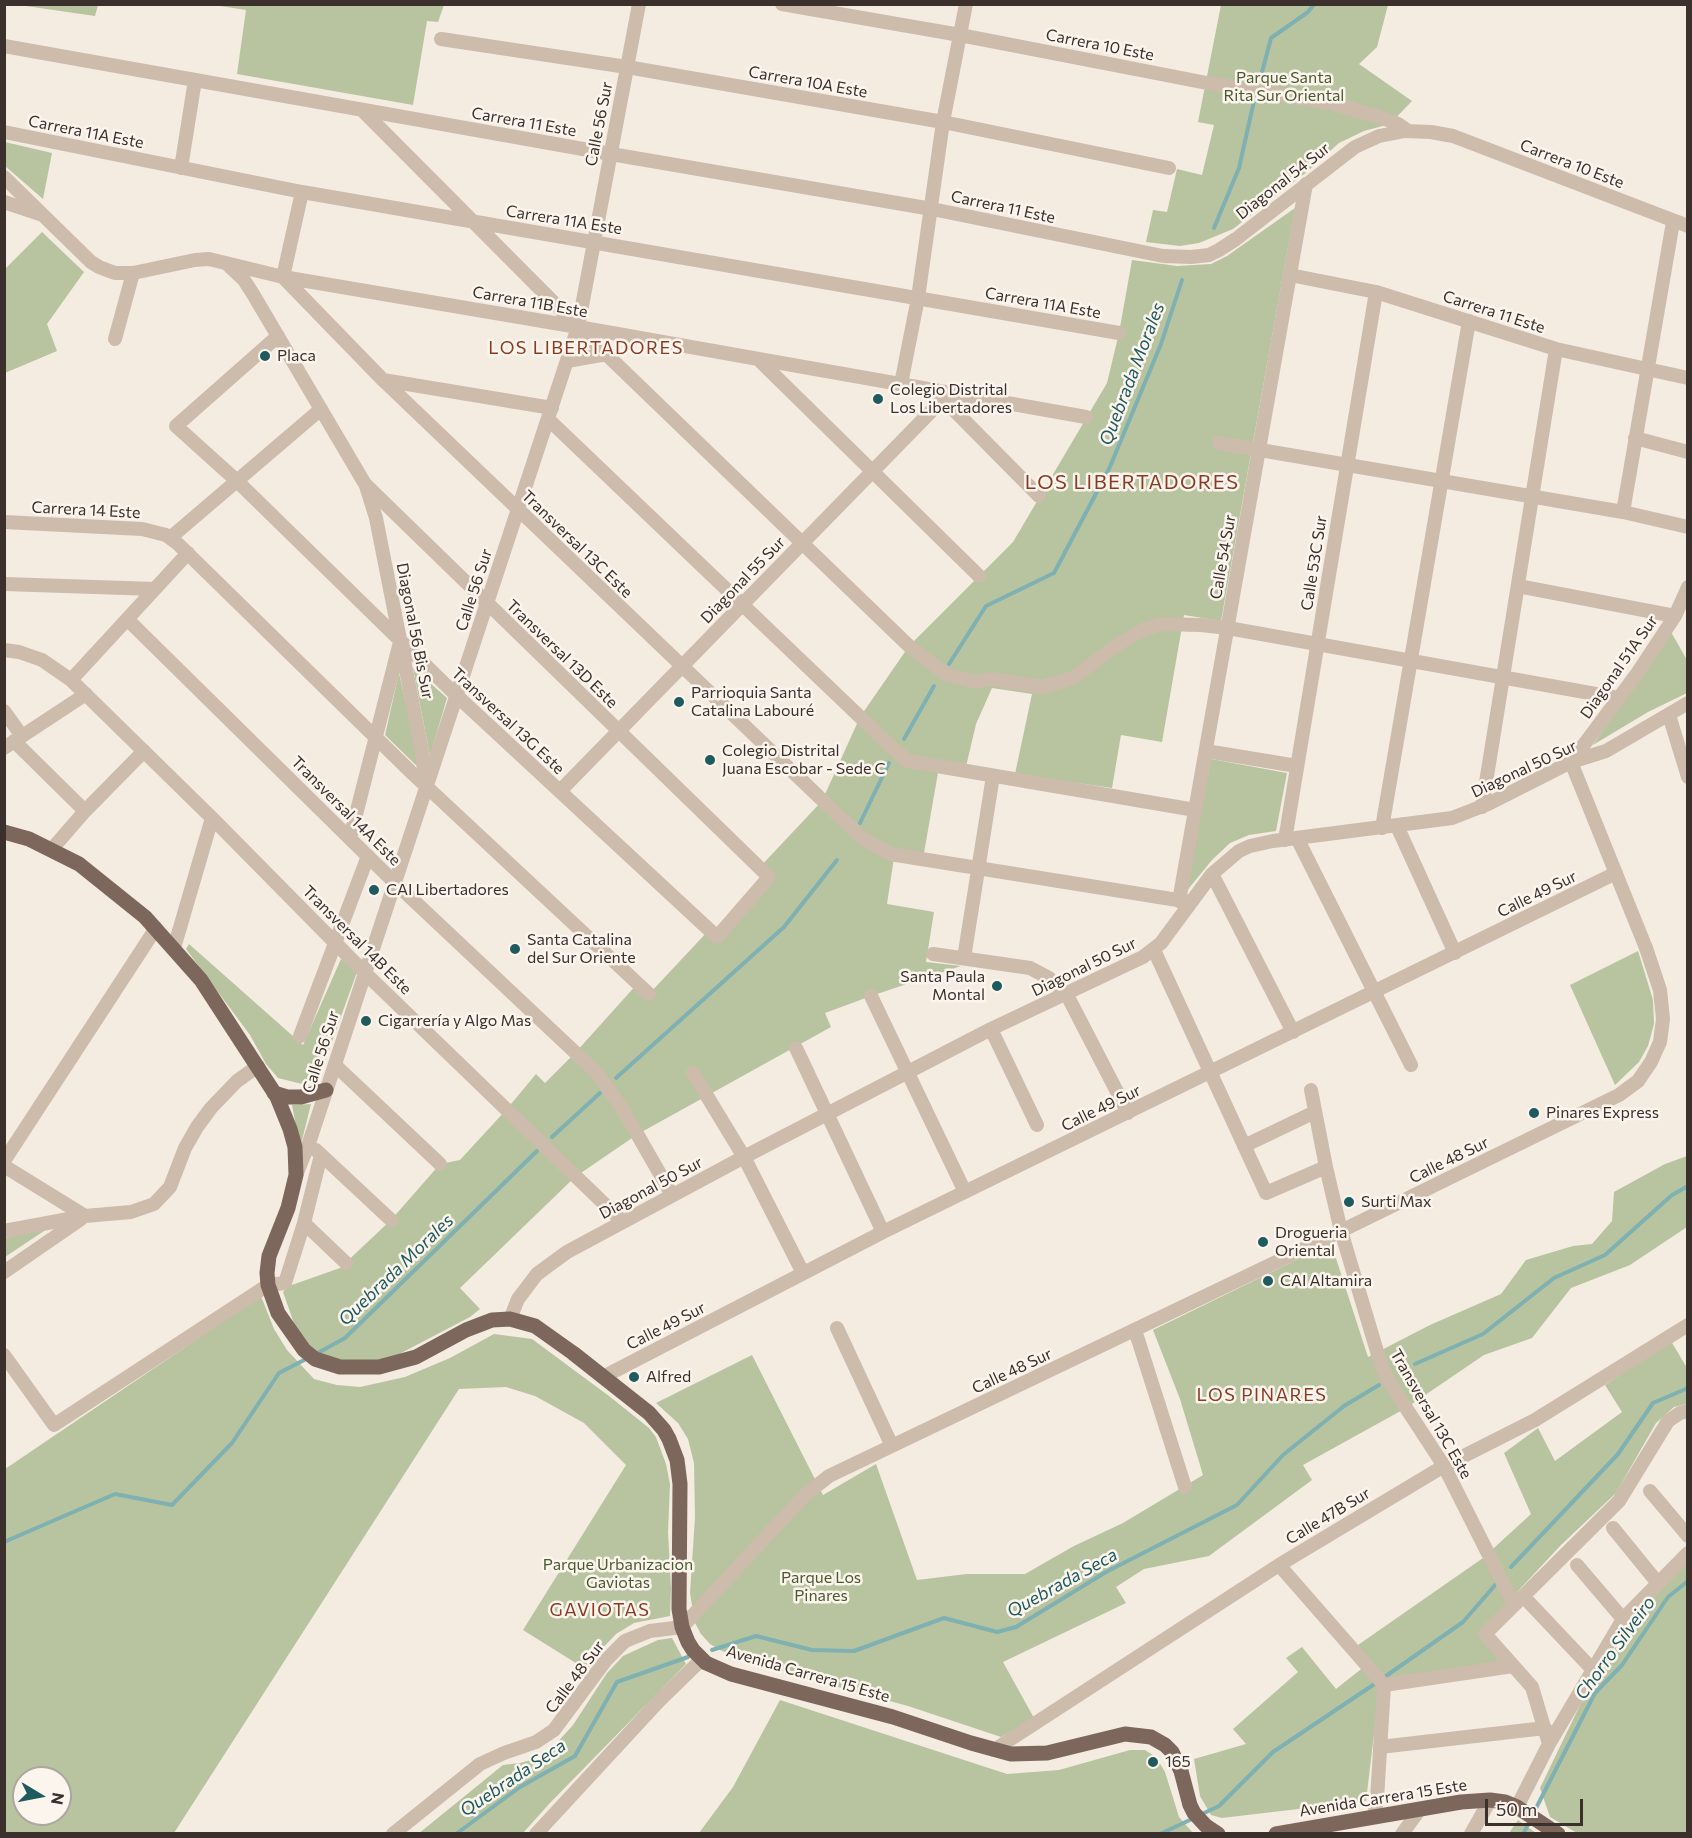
<!DOCTYPE html>
<html>
<head>
<meta charset="utf-8">
<style>
  body { margin:0 }
  #map { position:relative; width:1692px; height:1838px; overflow:hidden; background:#f4ebe1; font-family:Commissioner,sans-serif }
  canvas { display:block }
  .frame { position:absolute; inset:0; border:6px solid #3b302b; pointer-events:none }
  .north { position:absolute; left:12px; top:1766px; width:60px; height:60px; box-sizing:border-box; background:#fbf5ee; border:2px solid #aea6a0; border-radius:50%; rotate:100deg; font-size:16px; font-weight:700; line-height:24px; text-align:center; color:#3b302b }
  .north::after { content:''; display:block; margin:auto; width:21px; height:27px; background:#1f5a5e; clip-path:polygon(50% 0,100% 100%,50% 72%,0 100%) }
  .scale { position:absolute; left:1485px; top:1799px; width:98px; height:27px; box-sizing:border-box; border:3px solid #3b302b; border-top:0; padding-left:8px; font-size:18px; line-height:21px; white-space:nowrap; color:#3b302b; -webkit-text-stroke:4px #fbf5ee; paint-order:stroke }
</style>
</head>
<body>
<div id="map">
<canvas width="1692" height="1838"></canvas>
<div class="frame"></div>
<div class="north">N</div>
<div class="scale">50 m</div>
</div>
<script>
const c = document.querySelector('canvas').getContext('2d');
c.lineJoin = 'round';
function fillPath(path, color) { c.fillStyle = color; c.fill(path, 'evenodd'); }
const shape = rows => new Path2D(rows.map(r => 'M' + r).join(''));
function trace(path, color, width, dash) { c.strokeStyle = color; c.lineWidth = width; c.lineCap = dash ? 'butt' : 'round'; c.setLineDash(dash || []); c.stroke(path); }
function write(font, color, halo, rows, align = 'center') {
  c.font = font + ' Commissioner,sans-serif'; c.lineWidth = 5; c.setLineDash([]); c.textBaseline = 'middle'; c.strokeStyle = halo; c.fillStyle = color; for (const [text, x, y, turn = 0] of rows) {
    c.save(); c.translate(x, y); c.rotate((+turn || 0) * Math.PI / 180); c.textAlign = isNaN(turn) ? turn : align; if (halo) c.strokeText(text, 0, 0); c.fillText(text, 0, 0); c.restore();
  }
}
fillPath(shape([
  [19,5,98,5,95,16],
  [214,5,444,4,444,5,438,22,427,21,413,105,237,74,246,10],
  [1221,5,1388,5,1377,47,1359,64,1412,101,1390,124,1364,131,1339,143,1308,171,1233,229,1199,243,1180,246,1146,242,1153,210,1167,212,1177,169,1202,175,1214,125,1198,122],
  [5,142,52,153,43,199,5,166],
  [1295,208,1221,621,1184,615,1162,742,1121,735,1112,788,1015,774,1032,694,992,688,976,724,965,771,939,767,924,853,895,851,887,904,934,912,926,962,961,966,871,996,825,1013,831,1027,638,1134,575,1177,460,1288,480,1309,470,1317,384,1362,325,1359,309,1347,296,1329,283,1292,289,1286,340,1268,391,1220,440,1164,460,1160,506,1110,536,1074,545,1083,576,1052,638,983,649,994,709,930,717,937,768,878,759,868,822,801,860,717,909,646,1013,542,1107,383,1119,333,1132,260,1177,266,1211,264,1227,256],
  [42,232,84,272,47,324,57,351,5,373,5,269],
  [1671,632,1687,660,1687,693,1648,712,1593,745],
  [413,668,447,698,430,756],
  [399,673,421,770,385,735],
  [1211,759,1287,773,1276,831,1249,835,1230,843,1212,860,1185,893],
  [189,944,303,1045,341,959,357,972,321,1072,312,1081,302,1084,278,1078,266,1064,250,1035,186,949],
  [1638,951,1653,1000,1654,1024,1648,1046,1639,1062,1615,1085,1570,985],
  [311,1104,300,1148,292,1105],
  [1687,1156,1687,1227,1630,1265,1571,1288,1532,1338,1484,1355,1406,1408,1303,1465,1312,1480,1209,1556,1144,1569,1116,1587,1126,1603,1003,1662,1034,1718,1001,1737,908,1706,801,1677,722,1651,710,1644,701,1634,695,1623,690,1593,695,1517,694,1463,688,1439,678,1423,656,1403,752,1355,823,1495,876,1464,917,1580,967,1574,1025,1574,1074,1546,1123,1523,1203,1475,1180,1399,1153,1330,1331,1243,1368,1357,1430,1325,1501,1294,1526,1260,1573,1246,1592,1244,1612,1221,1614,1192,1665,1164],
  [50,1227,5,1257,5,1238],
  [261,1296,274,1329,287,1350,314,1379,337,1385,360,1387,405,1377,450,1358,494,1334,532,1339,609,1396,649,1428,656,1437,666,1464,670,1484,668,1532,671,1588,670,1616,634,1623,616,1634,599,1652,587,1670,523,1630,626,1465,584,1423,535,1396,506,1387,459,1389,174,1833,5,1834,5,1469],
  [24,1778,60,1778,60,1814,24,1814],
  [1671,1341,1687,1368,1687,1404,1674,1407,1656,1423,1616,1493,1561,1545,1478,1634,1500,1661,1380,1684,1366,1801,1222,1818,1211,1815,1200,1796,1194,1759,1246,1744,1233,1729,1298,1672,1286,1658,1302,1647,1336,1689,1370,1662,1358,1645,1483,1558,1531,1514,1504,1453,1538,1428,1555,1461,1622,1412,1605,1385],
  [1687,1563,1687,1833,1577,1833,1550,1817,1540,1788,1581,1703,1633,1619],
  [672,1638,686,1664,549,1804,523,1833,418,1834,503,1765,520,1763,538,1758,554,1746,573,1725,607,1673,623,1656,658,1640],
  [780,1700,1007,1774,1059,1770,1130,1750,1145,1750,1156,1757,1165,1772,1179,1817,1193,1833,699,1833,733,1787],
  [1518,1820,1536,1833,1509,1833]
]), '#b8c4a0');
trace(shape([
  [1260,80,1271,38,1308,12,1314,4],
  [1214,228,1239,168,1254,101],
  [949,664,986,606,1054,573,1109,469,1161,344,1182,280],
  [904,739,934,686],
  [860,823,889,763],
  [616,1078,784,927,837,860],
  [552,1137,600,1093],
  [316,1354,345,1338,537,1151],
  [1415,1364,1483,1334,1554,1278,1605,1255,1672,1195,1688,1186],
  [4,1542,115,1494,172,1505,232,1443,279,1373,306,1359],
  [1511,1567,1618,1454,1653,1403,1688,1388],
  [712,1650,756,1636,812,1650,854,1651,944,1618,997,1632,1016,1627,1106,1572,1237,1505,1283,1455,1344,1406,1379,1385],
  [1386,1676,1463,1622,1496,1584],
  [1202,1814,1219,1806,1273,1752,1376,1683],
  [1533,1814,1595,1693,1622,1665,1668,1597,1688,1581],
  [456,1834,520,1787,575,1756,617,1682,688,1657],
  [1160,1834,1192,1819],
  [1523,1834,1530,1821]
]), '#7fb0b2', 4);
trace(shape([
  [782,4,960,35,1207,83,1331,103,1380,117,1398,124,1408,131],
  [441,39,627,67,943,122,1169,168],
  [4,46,611,154,932,209,1163,256,1191,257,1209,255,1219,250,1236,239,1355,147,1379,136,1405,131,1431,132,1453,136,1688,226],
  [362,110,578,327,909,646,947,675,975,682,992,679,1042,687,1073,678,1118,644,1143,630,1161,624,1201,625,1228,628,1618,698],
  [4,132,302,192,1119,333],
  [181,168,195,80],
  [4,177,91,262,99,267,115,273,133,273,195,260,209,259,283,277,578,327,1086,417],
  [302,192,283,277,383,380,862,838,890,854,1190,902],
  [4,202,40,214],
  [227,264,244,280,253,294,365,484,769,877,717,937,456,695,237,481,176,426,278,336],
  [1290,275,1376,292,1556,349,1688,378],
  [115,339,133,273],
  [758,359,979,576],
  [567,361,607,354],
  [383,380,552,408],
  [901,384,918,298,943,122,966,4],
  [943,399,1039,496],
  [548,419,901,756,908,761,1195,810],
  [1635,438,1688,452],
  [1219,443,1623,512,1688,527],
  [366,486,376,518,422,751,425,779],
  [1623,512,1673,222],
  [4,522,142,529,166,535,177,543,413,774,649,994],
  [170,538,321,409],
  [4,584,155,589],
  [1518,586,1675,616],
  [127,619,394,882,597,1073,624,1111,672,1195],
  [4,650,19,652,42,660,71,680,212,818,365,973,622,1221],
  [71,680,188,553],
  [4,711,22,736],
  [1669,715,1688,777],
  [14,741,85,811],
  [4,748,86,694],
  [1206,751,1297,766],
  [1571,762,1636,675,1675,616,1688,587],
  [560,791,950,392],
  [1482,807,1556,349],
  [1397,826,1455,953],
  [1382,828,1469,321],
  [350,838,399,646],
  [1297,838,1411,1065],
  [1285,840,1376,292],
  [52,849,85,811,144,751],
  [1212,874,1293,1032],
  [1179,901,1306,184],
  [174,948,212,818],
  [1154,950,1266,1193,1326,1167],
  [933,954,1030,968,1049,978,1067,995,1128,1113],
  [964,958,993,776],
  [871,996,965,1192],
  [991,1029,1037,1125],
  [300,1036,368,856],
  [796,1048,883,1232],
  [335,1065,440,1164],
  [693,1073,744,1157,803,1273],
  [1311,1090,1326,1167,1341,1231,1382,1368,1393,1388,1444,1466,1514,1605],
  [1244,1146,1315,1112],
  [316,1150,391,1220],
  [4,1161,156,928],
  [4,1166,85,1216],
  [296,1175,309,1143,578,327,639,4],
  [304,1223,346,1263],
  [4,1231,85,1216,131,1212,154,1204,170,1187,185,1148,197,1127,211,1108,237,1081,258,1066],
  [4,1272,81,1219],
  [510,1319,518,1299,537,1274,567,1252,744,1157,991,1029,1143,957,1161,943,1212,874,1239,851,1250,846,1273,841,1452,818,1488,804,1571,762,1606,751,1688,703],
  [837,1328,892,1446],
  [1135,1330,1185,1487],
  [4,1355,54,1425,268,1285,285,1283,304,1223,321,1155],
  [603,1377,883,1232,1616,873],
  [1650,1491,1688,1536],
  [1613,1528,1657,1582],
  [1279,1565,1384,1685],
  [1577,1565,1623,1619],
  [1523,1596,1592,1669],
  [1384,1685,1513,1666],
  [1549,1744,1532,1687,1485,1634,1619,1501,1668,1421,1680,1413,1688,1411],
  [1380,1747,1545,1728],
  [994,1750,1279,1565,1444,1466,1535,1420,1688,1325],
  [1517,1807,1549,1744,1623,1619,1688,1553],
  [1374,1817,1377,1799,1384,1685],
  [393,1834,480,1764,504,1753,536,1742,554,1730,606,1660,625,1641,650,1631,682,1627,805,1495,829,1476,1341,1231,1619,1095,1638,1081,1651,1062,1660,1042,1663,1019,1660,990,1646,948,1571,762],
  [536,1834,658,1702,702,1659],
  [1402,1834,1420,1809],
  [1471,1834,1490,1800]
]), '#cdbbac', 14);
trace(shape([
  [4,832,29,839,79,864,145,917,201,980,277,1097,290,1129,295,1147,296,1175,288,1208,269,1256,267,1273,268,1285,278,1313,304,1350,315,1359,340,1367,379,1367,416,1357,466,1330,492,1320,510,1319,535,1326,573,1353,649,1413,664,1430,669,1439,677,1460,680,1484,679,1609,682,1627,688,1642,693,1650,706,1663,731,1674,893,1717,971,1743,1011,1754,1047,1753,1125,1734,1151,1737,1165,1745,1172,1752,1181,1771,1190,1805,1194,1813,1206,1826,1218,1834],
  [274,1093,287,1097,301,1097,326,1090],
  [1276,1834,1461,1802,1490,1800,1505,1802,1517,1807,1558,1834]
]), '#7d675c', 15);
for (const [x, y, r, color] of [
  [265,356,6,"#1f5a5e"],
  [878,399,6,"#1f5a5e"],
  [679,702,6,"#1f5a5e"],
  [710,760,6,"#1f5a5e"],
  [374,890,6,"#1f5a5e"],
  [515,949,6,"#1f5a5e"],
  [997,986,6,"#1f5a5e"],
  [366,1021,6,"#1f5a5e"],
  [1534,1113,6,"#1f5a5e"],
  [1349,1202,6,"#1f5a5e"],
  [1263,1242,6,"#1f5a5e"],
  [1268,1281,6,"#1f5a5e"],
  [634,1377,6,"#1f5a5e"],
  [1153,1762,6,"#1f5a5e"]
]) { const dot = new Path2D(); dot.arc(x, y, r, 0, 2 * Math.PI); c.fillStyle = color; c.fill(dot); trace(dot, '#fbf5ee', 2); }
write('16px', '#3b302b', '#fbf5ee', [
  ["Carrera 10 Este",1100,45,11],
  ["Carrera 10A Este",808,82,10],
  ["Carrera 11 Este",524,122,10],
  ["Calle 56 Sur",599,124,-79],
  ["Carrera 11A Este",86,132,11],
  ["Carrera 10 Este",1572,164,21],
  ["Diagonal 54 Sur",1283,181,-38],
  ["Carrera 11 Este",1003,207,12],
  ["Carrera 11A Este",564,220,9],
  ["Carrera 11B Este",530,302,10],
  ["Carrera 11A Este",1043,303,10],
  ["Carrera 11 Este",1494,312,18],
  ["Carrera 14 Este",86,510,3],
  ["Transversal 13C Este",577,544,44],
  ["Calle 54 Sur",1223,557,-80],
  ["Calle 53C Sur",1314,563,-81],
  ["Diagonal 55 Sur",743,580,-46],
  ["Calle 56 Sur",474,590,-72],
  ["Diagonal 56 Bis Sur",415,631,79],
  ["Transversal 13D Este",562,654,44],
  ["Diagonal 51A Sur",1619,667,-55],
  ["Transversal 13G Este",508,721,43],
  ["Diagonal 50 Sur",1524,769,-25],
  ["Transversal 14A Este",346,811,45],
  ["Calle 49 Sur",1537,894,-26],
  ["Transversal 14B Este",357,940,45],
  ["Diagonal 50 Sur",1084,967,-26],
  ["Calle 56 Sur",321,1052,-72],
  ["Calle 49 Sur",1101,1108,-26],
  ["Calle 48 Sur",1449,1160,-26],
  ["Diagonal 50 Sur",651,1188,-28],
  ["Calle 49 Sur",666,1326,-27],
  ["Calle 48 Sur",1012,1371,-25],
  ["Transversal 13C Este",1431,1414,60],
  ["Calle 47B Sur",1328,1516,-31],
  ["Avenida Carrera 15 Este",808,1674,16],
  ["Calle 48 Sur",575,1677,-53],
  ["Avenida Carrera 15 Este",1383,1798,-9]
]);
write('16px', '#4a5a2e', '#fbf5ee', [
  ["Parque Santa",1284,78],
  ["Rita Sur Oriental",1284,96],
  ["Parque Urbanizacion",618,1565],
  ["Gaviotas",618,1583],
  ["Parque Los",821,1578],
  ["Pinares",821,1596]
]);
write('16px', '#3b302b', '#fbf5ee', [
  ["Placa",277,356],
  ["Colegio Distrital",890,390],
  ["Los Libertadores",890,408],
  ["Parrioquia Santa",691,693],
  ["Catalina Labouré",691,711],
  ["Colegio Distrital",722,751],
  ["Juana Escobar - Sede C",722,769],
  ["CAI Libertadores",386,890],
  ["Santa Catalina",527,940],
  ["del Sur Oriente",527,958],
  ["Santa Paula",985,977,"right"],
  ["Montal",985,995,"right"],
  ["Cigarrería y Algo Mas",378,1021],
  ["Pinares Express",1546,1113],
  ["Surti Max",1361,1202],
  ["Drogueria",1275,1233],
  ["Oriental",1275,1251],
  ["CAI Altamira",1280,1281],
  ["Alfred",646,1377],
  ["165",1165,1762]
], 'left');
c.letterSpacing = '1.5px';
write('18px', '#8c3b22', '#fbf5ee', [
  ["LOS LIBERTADORES",586,348],
  ["LOS PINARES",1262,1395],
  ["GAVIOTAS",600,1610]
]);
c.letterSpacing = '0px';
write('italic 18px', '#1f5a5e', '#fbf5ee', [
  ["Quebrada Morales",1132,374,-69],
  ["Quebrada Morales",396,1270,-44],
  ["Quebrada Seca",1062,1583,-29],
  ["Chorro Silveiro",1615,1648,-54],
  ["Quebrada Seca",513,1778,-34]
]);
c.letterSpacing = '1.5px';
write('20px', '#8c3b22', '#fbf5ee', [
  ["LOS LIBERTADORES",1132,482]
]);
c.letterSpacing = '0px';
</script>
</body>
</html>
